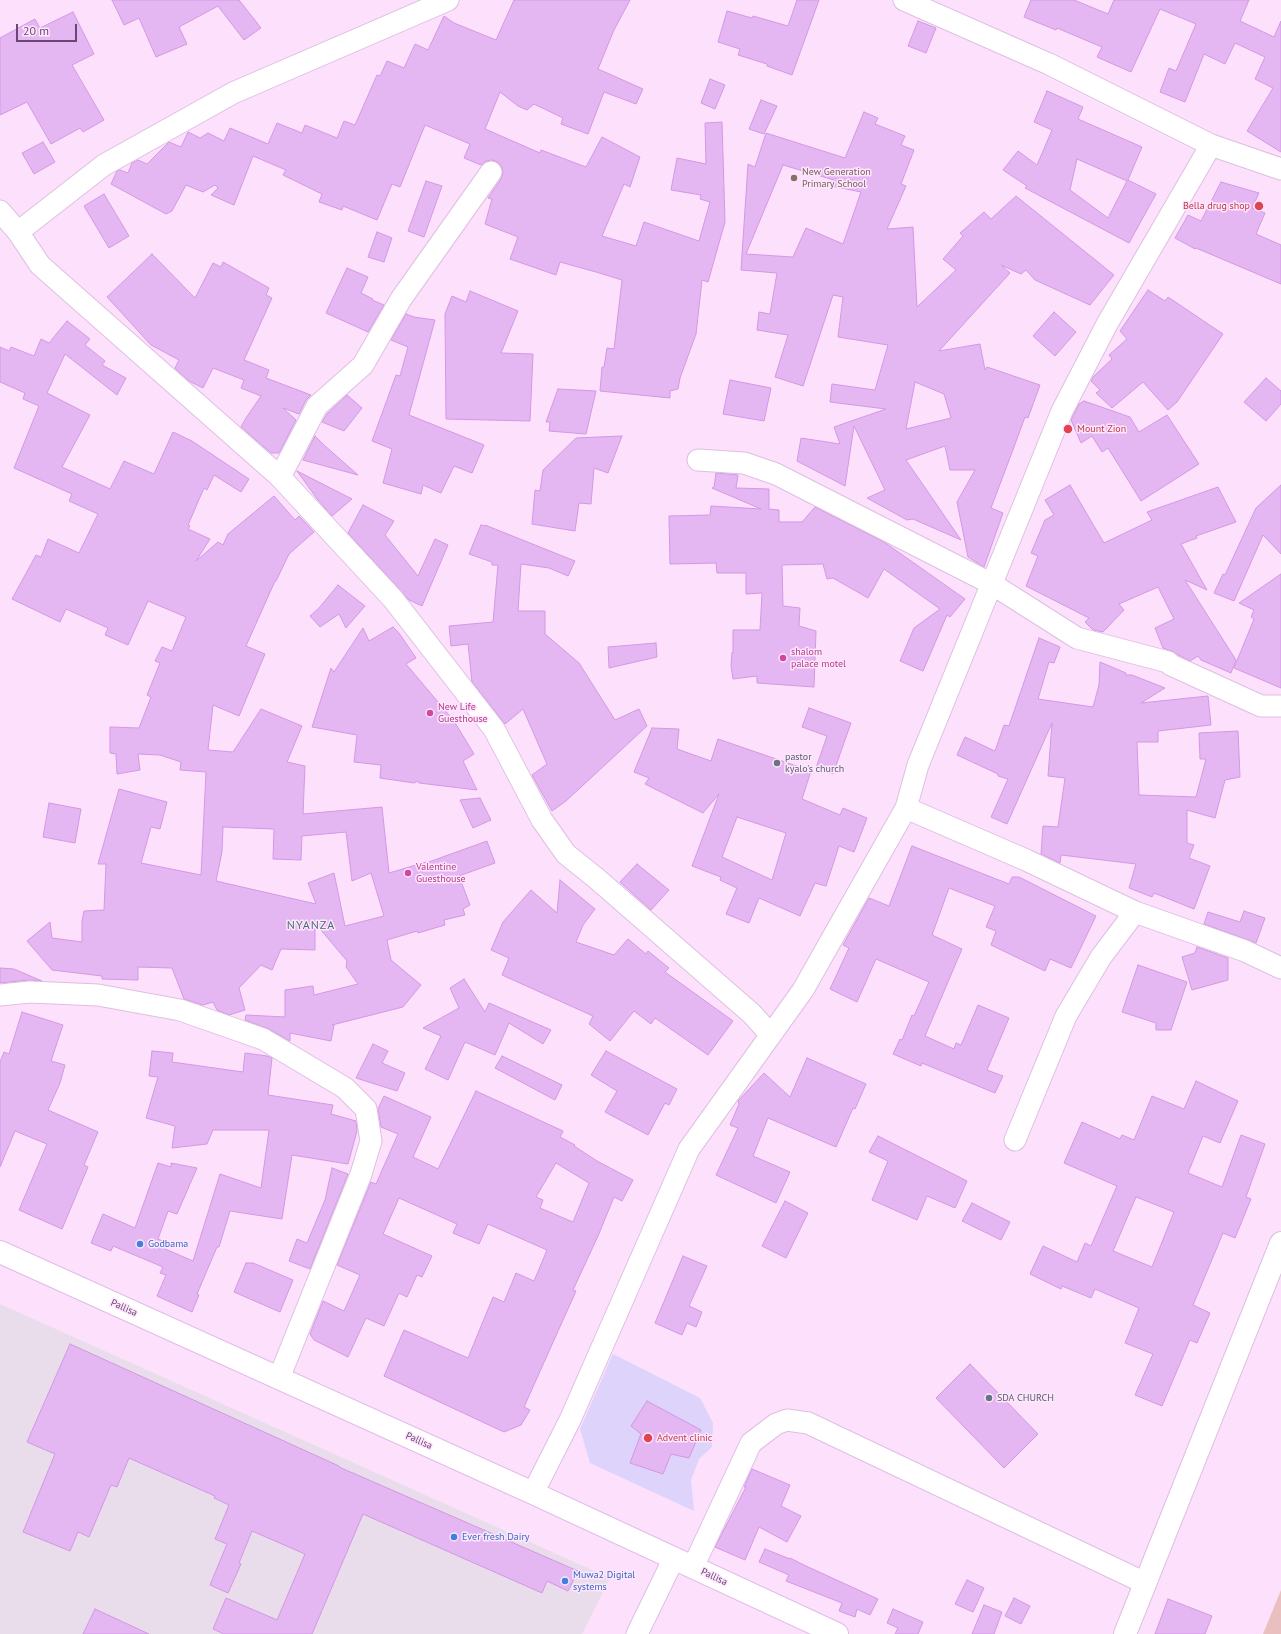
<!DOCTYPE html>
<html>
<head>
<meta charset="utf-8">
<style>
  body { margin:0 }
  #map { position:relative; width:1281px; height:1634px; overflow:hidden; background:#fce0fc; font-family:"PT Sans",sans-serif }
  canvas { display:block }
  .scale { position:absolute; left:16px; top:24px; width:61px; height:18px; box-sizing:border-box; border:2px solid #684773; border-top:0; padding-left:5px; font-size:12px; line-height:14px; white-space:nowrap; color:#684773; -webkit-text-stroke:3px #ffe6ff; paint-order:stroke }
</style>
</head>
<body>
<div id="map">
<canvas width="1281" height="1634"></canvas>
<div class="scale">20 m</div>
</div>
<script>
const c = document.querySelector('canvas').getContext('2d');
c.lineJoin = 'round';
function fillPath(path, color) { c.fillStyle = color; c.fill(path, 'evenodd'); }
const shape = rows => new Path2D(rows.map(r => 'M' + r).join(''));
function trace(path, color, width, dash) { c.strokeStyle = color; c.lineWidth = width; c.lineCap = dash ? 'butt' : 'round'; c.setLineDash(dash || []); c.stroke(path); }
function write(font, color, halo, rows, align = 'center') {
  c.font = font + ' "PT Sans",sans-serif'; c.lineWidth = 3; c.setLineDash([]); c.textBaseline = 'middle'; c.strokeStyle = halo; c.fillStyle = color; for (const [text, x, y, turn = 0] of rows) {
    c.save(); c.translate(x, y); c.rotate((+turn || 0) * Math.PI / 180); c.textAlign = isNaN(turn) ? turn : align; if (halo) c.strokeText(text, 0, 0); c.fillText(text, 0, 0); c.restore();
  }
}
fillPath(shape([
  [0,1304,610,1578,582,1634,0,1634]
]), '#e9dceb');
fillPath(shape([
  [613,1354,700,1398,713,1423,712,1447,699,1459,691,1480,694,1511,590,1463,580,1429]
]), '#ddd3fb');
fillPath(shape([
  [1281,1590,1281,1634,1263,1634]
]), '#eabfc0');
const building = shape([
  [112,0,239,0,261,28,244,40,218,6,179,27,187,44,156,57,139,18,124,25,112,0],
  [514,0,630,0,614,30,598,69,643,89,636,104,604,92,588,134,561,124,563,118,534,104,527,110,518,106,500,92,485,129,540,153,541,150,586,167,602,137,640,157,630,187,624,184,602,236,636,246,644,222,699,241,710,202,700,199,701,195,671,190,677,158,706,164,705,123,722,122,725,222,708,282,702,280,696,334,680,378,678,389,670,391,670,398,600,391,602,367,604,367,607,348,614,349,622,280,596,272,560,262,556,275,510,259,518,237,485,224,492,199,488,198,501,179,503,173,502,167,498,162,492,160,486,161,481,165,464,158,470,144,425,125,400,187,392,184,377,220,343,206,342,210,319,202,322,194,283,175,286,170,253,156,234,205,211,195,218,188,215,185,203,192,186,185,172,211,166,214,111,184,117,171,120,170,128,173,132,163,138,160,147,164,169,142,181,147,188,132,200,138,208,133,224,141,230,128,268,144,277,123,302,133,305,125,337,138,344,121,355,125,377,75,380,76,387,61,404,68,415,44,428,50,444,16,454,23,496,40,514,0],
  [797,0,819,0,792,75,767,66,767,64,738,55,740,49,718,42,727,11,752,18,753,16,788,26,797,0],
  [1031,0,1074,0,1108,14,1114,0,1249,0,1240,21,1274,37,1281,21,1281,152,1247,131,1273,88,1255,79,1265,57,1235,43,1225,64,1204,54,1185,102,1160,92,1169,68,1176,71,1196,24,1160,9,1131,72,1097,57,1102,47,1057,28,1056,30,1024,17,1031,0],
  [73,12,94,54,72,65,104,120,83,132,80,128,51,144,27,102,0,115,0,38,35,19,40,28,73,12],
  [918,21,936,28,926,53,908,46,918,21],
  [710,79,725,85,715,109,701,103,710,79],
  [1047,91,1083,107,1078,119,1142,147,1128,180,1156,194,1129,243,1025,188,1027,186,1003,170,1018,151,1037,165,1052,130,1034,122,1047,91],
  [1077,159,1127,181,1108,218,1070,190,1077,159],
  [761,100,777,106,764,134,749,129,761,100],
  [864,112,878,118,875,124,905,136,901,145,914,150,901,184,906,186,887,229,913,227,917,307,956,270,943,259,963,236,960,233,984,212,991,219,1016,196,1114,275,1090,305,1035,280,1026,270,1021,274,1001,265,1010,273,939,351,980,344,985,370,987,367,1040,385,1028,418,1025,417,1014,447,991,508,1003,513,984,567,968,557,957,502,975,470,950,470,945,446,906,460,961,540,913,519,907,520,867,498,885,490,854,426,845,486,797,461,801,438,840,444,834,427,886,409,830,402,832,384,875,390,888,345,838,337,843,297,833,295,803,386,775,377,788,335,757,330,759,312,770,314,777,273,741,270,748,164,755,167,766,133,845,158,864,112],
  [783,165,834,180,832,186,861,192,843,244,806,228,793,257,746,254,783,165],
  [915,382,944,394,951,418,906,429,915,382],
  [43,142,55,162,34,174,22,153,43,142],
  [426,181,442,186,424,237,408,231,426,181],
  [1221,182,1259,193,1252,208,1265,213,1256,234,1281,245,1281,284,1196,248,1195,249,1175,238,1188,215,1201,221,1221,182],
  [104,194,129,236,109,248,84,206,104,194],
  [377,232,392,238,384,262,368,257,377,232],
  [152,254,195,298,213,263,221,267,223,262,269,288,266,295,272,298,244,360,269,370,266,378,311,395,306,400,299,414,283,408,296,420,279,453,271,453,241,427,246,418,261,396,241,388,244,380,213,368,203,388,189,381,175,368,179,360,151,345,107,297,152,254],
  [347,268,368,277,361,293,373,299,372,300,384,305,368,332,326,313,347,268],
  [1148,290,1165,301,1168,297,1223,334,1177,402,1168,410,1143,382,1112,408,1096,393,1100,390,1091,381,1093,377,1112,359,1109,355,1127,339,1120,331,1148,290],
  [470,291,518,311,501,353,533,354,530,421,446,419,445,314,452,296,466,302,470,291],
  [1054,312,1076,332,1055,356,1033,336,1054,312],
  [406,314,414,317,435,320,409,415,484,445,472,473,454,466,441,493,423,485,421,494,383,483,392,449,372,441,396,375,400,376,408,347,391,340,406,314],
  [67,321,90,339,85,345,105,361,102,365,126,378,117,395,65,354,47,393,90,415,62,467,110,489,124,461,154,474,173,432,192,441,249,479,241,492,214,475,207,490,204,488,188,525,190,526,188,529,210,539,196,561,218,542,223,545,228,534,274,496,295,520,299,516,314,532,289,554,276,581,275,581,246,646,265,654,239,716,213,705,208,750,233,752,261,709,302,726,287,762,305,766,303,814,382,807,389,873,426,862,426,863,487,841,495,863,459,876,470,905,463,909,465,915,444,920,445,925,418,933,417,931,387,940,391,960,421,985,403,1007,332,1025,334,1025,331,1041,290,1033,290,1041,269,1029,245,1020,246,1015,285,1017,285,990,313,986,314,995,358,984,346,967,347,961,315,923,315,950,281,949,272,970,261,965,239,988,245,1010,229,1015,217,1010,213,1002,203,1005,184,999,172,968,138,967,138,980,102,979,102,976,52,970,27,941,50,922,52,938,82,942,82,921,84,911,104,910,106,864,98,864,119,789,167,802,160,829,151,827,141,863,201,875,206,772,180,770,181,762,160,755,138,754,140,770,117,774,116,754,110,753,110,727,139,728,151,697,147,695,160,663,155,661,162,647,172,651,186,617,148,601,128,645,105,635,108,628,66,609,60,622,12,599,36,555,41,557,48,539,79,553,98,514,69,501,72,494,14,468,39,406,23,399,25,393,0,382,0,347,9,351,11,347,34,356,41,339,49,343,67,321],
  [223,827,274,829,273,859,301,860,302,836,346,832,352,881,371,873,384,916,345,926,334,873,308,883,316,904,216,881,222,852,223,827],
  [1266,378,1281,391,1281,404,1266,421,1244,402,1266,378],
  [730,380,771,388,764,421,723,414,730,380],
  [558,389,596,391,586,434,549,431,550,422,546,422,558,389],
  [347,395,362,408,344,431,322,422,327,414,347,395],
  [1084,401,1130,417,1139,432,1167,415,1199,464,1141,501,1108,448,1102,452,1092,436,1081,443,1071,420,1079,404,1084,401],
  [315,436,324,445,358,475,303,460,315,436],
  [622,436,608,473,594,468,591,504,579,503,575,531,532,524,535,490,540,491,543,470,576,438,622,436],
  [297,471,352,499,332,516,318,500,297,471],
  [716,473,738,475,736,488,769,489,769,509,779,510,779,522,802,522,815,507,884,542,965,599,950,617,947,615,923,671,900,661,914,628,940,609,884,569,868,598,833,578,827,579,823,564,782,565,783,606,800,608,799,626,816,631,814,687,757,683,757,676,733,679,731,666,732,652,733,653,733,630,760,630,762,593,746,594,746,573,717,573,716,563,670,564,669,516,710,515,711,506,761,509,712,488,714,487,716,473],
  [1070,485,1104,543,1152,520,1147,512,1218,487,1236,522,1196,536,1197,538,1181,544,1207,590,1185,580,1236,660,1231,673,1201,660,1198,656,1190,661,1171,651,1163,648,1155,628,1174,619,1158,587,1119,604,1124,610,1103,632,1093,630,1085,622,1089,618,1026,586,1038,556,1031,553,1045,520,1054,515,1045,500,1070,485],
  [1281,485,1281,554,1263,535,1234,601,1214,593,1223,574,1225,575,1256,508,1281,485],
  [363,505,394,521,385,535,418,576,435,539,448,545,422,606,409,600,348,533,363,505],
  [481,525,485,526,485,525,575,561,568,576,549,568,521,564,518,611,545,611,545,634,579,663,615,720,639,709,647,726,566,801,552,811,532,775,547,764,523,709,505,724,472,682,468,644,451,646,449,626,493,622,498,565,492,565,492,562,469,554,481,525],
  [1281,574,1281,688,1234,668,1254,619,1251,617,1254,610,1239,603,1281,574],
  [338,585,365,606,346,628,339,614,320,627,310,616,319,608,338,585],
  [393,627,399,633,416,658,406,664,454,721,474,754,463,761,477,790,419,783,418,781,414,783,380,778,381,765,354,762,357,735,312,727,331,668,334,672,363,628,369,641,393,627],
  [1039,638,1060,647,1054,663,1049,662,1038,699,1093,707,1099,685,1100,662,1126,673,1126,675,1132,675,1165,688,1141,703,1208,696,1211,725,1158,731,1158,742,1137,742,1139,795,1196,797,1206,759,1200,759,1199,733,1238,731,1240,777,1225,780,1215,818,1187,810,1187,843,1194,845,1189,858,1210,866,1194,909,1154,893,1152,897,1129,888,1136,864,1061,855,1060,863,1041,854,1043,826,1058,827,1065,778,1048,776,1052,723,1007,824,991,817,1008,779,998,776,998,774,957,755,965,737,995,751,1004,725,1009,726,1039,638],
  [656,643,657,657,609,668,608,647,656,643],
  [809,708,851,723,833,774,816,768,827,736,802,727,809,708],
  [652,728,679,729,677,749,711,761,718,739,811,771,802,799,840,815,843,808,867,818,854,852,839,846,826,886,815,883,800,916,759,898,749,923,726,914,737,888,720,880,721,877,692,866,719,794,703,813,645,784,649,778,634,772,652,728],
  [737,817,786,833,772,880,722,857,737,817],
  [480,798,491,820,473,828,460,800,480,798],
  [49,803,81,809,75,843,43,837,49,803],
  [912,846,1009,884,1012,877,1019,877,1096,916,1071,968,1050,959,1045,971,991,945,996,931,986,927,995,906,949,888,932,935,962,949,925,1036,954,1049,956,1043,961,1045,978,1005,1009,1018,987,1070,1003,1076,995,1093,922,1063,921,1066,893,1054,900,1039,902,1040,912,1015,914,1016,929,982,876,959,857,1002,830,989,849,948,843,945,869,898,889,906,912,846],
  [637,864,669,890,651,910,620,882,637,864],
  [560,880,595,909,583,925,576,942,614,955,628,939,646,954,648,951,669,968,665,972,733,1021,708,1055,655,1018,651,1024,634,1011,610,1041,589,1024,593,1016,502,975,509,958,491,950,503,922,531,890,557,913,560,880],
  [1244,911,1265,918,1256,943,1204,924,1208,912,1240,922,1244,911],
  [1197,947,1228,958,1228,980,1192,990,1182,957,1195,953,1197,947],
  [1138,965,1187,982,1171,1030,1156,1030,1156,1023,1122,1012,1138,965],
  [0,968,14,969,42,981,29,980,0,983,0,968],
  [464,979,485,1012,489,1003,551,1030,543,1044,509,1023,495,1055,465,1042,448,1080,425,1069,441,1036,423,1028,459,1008,450,988,464,979],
  [22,1012,63,1025,51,1061,65,1065,60,1083,48,1110,98,1132,84,1165,88,1167,62,1229,19,1210,47,1144,15,1131,0,1167,0,1062,4,1052,9,1054,22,1012],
  [373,1044,388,1051,382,1063,405,1073,397,1091,356,1078,373,1044],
  [152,1051,173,1053,172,1062,243,1072,245,1053,267,1056,272,1058,268,1095,333,1105,331,1114,356,1121,357,1131,348,1164,292,1155,282,1219,230,1211,219,1247,217,1247,197,1294,199,1295,192,1312,157,1296,166,1275,160,1273,163,1267,113,1246,111,1251,91,1243,103,1214,135,1228,158,1163,171,1167,171,1163,197,1168,177,1214,168,1211,158,1239,165,1242,163,1248,193,1261,220,1174,261,1188,269,1130,213,1130,207,1144,172,1148,175,1126,146,1118,158,1077,149,1076,152,1051],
  [606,1051,677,1089,669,1105,665,1103,648,1135,605,1112,617,1091,591,1075,606,1051],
  [502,1056,562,1085,555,1100,495,1068,502,1056],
  [807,1058,866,1084,855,1109,853,1108,836,1147,768,1118,753,1156,790,1172,776,1203,716,1175,738,1128,730,1125,739,1104,738,1101,764,1073,790,1097,807,1058],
  [1196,1081,1238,1101,1220,1143,1203,1136,1188,1173,1222,1187,1241,1135,1265,1144,1246,1197,1251,1199,1235,1238,1223,1233,1193,1305,1210,1313,1197,1343,1190,1340,1162,1406,1135,1395,1153,1354,1125,1343,1139,1308,1095,1289,1091,1298,1062,1286,1061,1289,1030,1274,1043,1246,1077,1262,1085,1243,1091,1246,1117,1186,1064,1163,1082,1122,1120,1139,1122,1135,1134,1140,1152,1096,1184,1109,1196,1081],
  [1136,1197,1174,1212,1152,1267,1113,1251,1136,1197],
  [476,1091,563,1131,560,1137,575,1145,574,1146,597,1161,633,1180,622,1201,614,1197,598,1236,573,1290,576,1291,524,1407,530,1410,521,1425,504,1432,384,1376,404,1330,468,1358,493,1297,504,1302,516,1273,534,1281,547,1250,488,1224,479,1244,453,1233,457,1224,399,1198,383,1234,432,1256,422,1277,417,1275,407,1297,399,1293,384,1326,366,1318,348,1357,314,1340,310,1334,323,1301,344,1311,360,1275,337,1265,371,1182,376,1184,398,1134,381,1127,378,1109,384,1096,431,1117,413,1157,438,1169,476,1091],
  [556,1163,589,1183,573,1222,540,1208,543,1200,536,1197,556,1163],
  [878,1136,967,1181,955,1208,927,1196,917,1220,872,1200,888,1161,869,1152,878,1136],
  [332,1168,348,1174,310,1269,289,1261,297,1239,307,1243,325,1200,332,1168],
  [785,1201,808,1213,786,1258,762,1246,785,1201],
  [972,1203,1010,1222,1001,1240,962,1221,972,1203],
  [683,1256,707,1266,689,1306,702,1312,696,1327,687,1323,682,1335,655,1323,683,1256],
  [246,1263,253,1263,293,1280,280,1312,234,1292,246,1263],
  [70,1344,339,1466,339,1467,578,1571,568,1591,547,1581,542,1593,363,1514,312,1634,224,1634,213,1629,226,1598,277,1620,305,1554,252,1531,239,1563,241,1564,228,1593,210,1585,227,1544,215,1539,229,1505,214,1498,215,1496,129,1458,117,1487,111,1485,89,1537,78,1532,70,1551,23,1532,55,1454,27,1442,70,1344],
  [970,1364,1038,1434,1004,1468,936,1398,970,1364],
  [647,1401,701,1430,689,1458,671,1454,663,1474,630,1463,641,1434,631,1426,647,1401],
  [752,1469,790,1485,781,1506,801,1516,787,1542,759,1527,745,1560,715,1547,746,1487,744,1487,752,1469],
  [765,1549,790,1559,790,1558,806,1566,878,1599,870,1615,857,1609,855,1617,839,1611,842,1603,786,1581,789,1575,759,1562,765,1549],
  [967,1580,984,1588,973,1612,955,1604,967,1580],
  [1014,1598,1030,1606,1021,1624,1005,1616,1014,1598],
  [1168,1599,1212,1616,1205,1634,1155,1634,1168,1599],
  [984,1605,1002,1612,994,1634,972,1634,984,1605],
  [95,1609,149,1634,83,1634,95,1609],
  [893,1609,923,1622,918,1634,895,1634,898,1628,887,1623,893,1609]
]);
fillPath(building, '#e5b7f2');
trace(building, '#d397e5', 1);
const minor = shape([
  [904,0,1049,64,1211,145,1281,169],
  [0,211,18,232,40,265,280,477,393,599,494,729,542,820,566,854,596,878,752,1014,770,1034],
  [18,232,104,165,233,93,448,0],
  [698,460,744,463,776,474,992,584,1077,638,1168,662,1171,665,1261,706,1281,706],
  [280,477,317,406,363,365,401,299,491,172],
  [906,808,1026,860,1135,912,1245,951,1281,968],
  [0,995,30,992,98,995,180,1010,263,1039,345,1088,366,1109,371,1141,361,1174,279,1378],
  [1015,1140,1066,1016,1101,957,1135,912],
  [533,1493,570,1420,689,1149,803,990,906,808,918,765,1062,411,1107,324,1211,145],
  [693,1567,751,1443,776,1424,787,1420,808,1423,1145,1583],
  [637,1634,674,1558]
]);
const tertiary = shape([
  [1125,1634,1281,1243]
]);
const secondary = shape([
  [0,1252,533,1493,837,1634]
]);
trace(minor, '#debfe2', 23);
trace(tertiary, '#debfe2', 24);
trace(secondary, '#e1bce8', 24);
trace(minor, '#fff', 21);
trace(tertiary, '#fff', 22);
trace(secondary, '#fff', 22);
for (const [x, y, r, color] of [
  [794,178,4,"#8d6e63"],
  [1259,206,5,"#e0444e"],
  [1068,429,5,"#e0444e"],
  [783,658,4,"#d1479c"],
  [430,713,4,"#d1479c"],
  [777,763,4,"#6b7280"],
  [408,873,4,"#d1479c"],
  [140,1244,4,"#3f7fe0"],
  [989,1398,4,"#6b7280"],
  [648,1438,5,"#e0444e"],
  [454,1537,4,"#3f7fe0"],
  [565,1581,4,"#3f7fe0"]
]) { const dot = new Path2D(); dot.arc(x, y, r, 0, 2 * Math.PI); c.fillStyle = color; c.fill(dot); trace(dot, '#ffe6ff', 1.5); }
write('10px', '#785e54', '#ffe6ff', [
  ["New Generation",802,172],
  ["Primary School",802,184]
], 'left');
write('10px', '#be3a42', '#ffe6ff', [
  ["Bella drug shop",1250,206,"right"],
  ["Mount Zion",1077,429],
  ["Advent clinic",657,1438]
], 'left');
write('10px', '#b23c85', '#ffe6ff', [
  ["shalom",791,652],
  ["palace motel",791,664],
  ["New Life",438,707],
  ["Guesthouse",438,719],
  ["Valentine",416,867],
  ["Guesthouse",416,879]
], 'left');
write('10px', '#5b616d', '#ffe6ff', [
  ["pastor",785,757],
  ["kyalo's church",785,769],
  ["SDA CHURCH",997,1398]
], 'left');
write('10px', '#366cbe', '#ffe6ff', [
  ["Godbama",148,1244],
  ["Ever fresh Dairy",462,1537],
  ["Muwa2 Digital",573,1575],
  ["systems",573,1587]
], 'left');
write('10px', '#684773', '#ffe6ff', [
  ["Pallisa",124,1308,24],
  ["Pallisa",419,1441,24],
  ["Pallisa",714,1577,25]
]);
c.letterSpacing = '1px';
write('12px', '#4a6d6f', '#ffe6ff', [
  ["NYANZA",311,926]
]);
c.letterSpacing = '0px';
</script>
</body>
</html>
